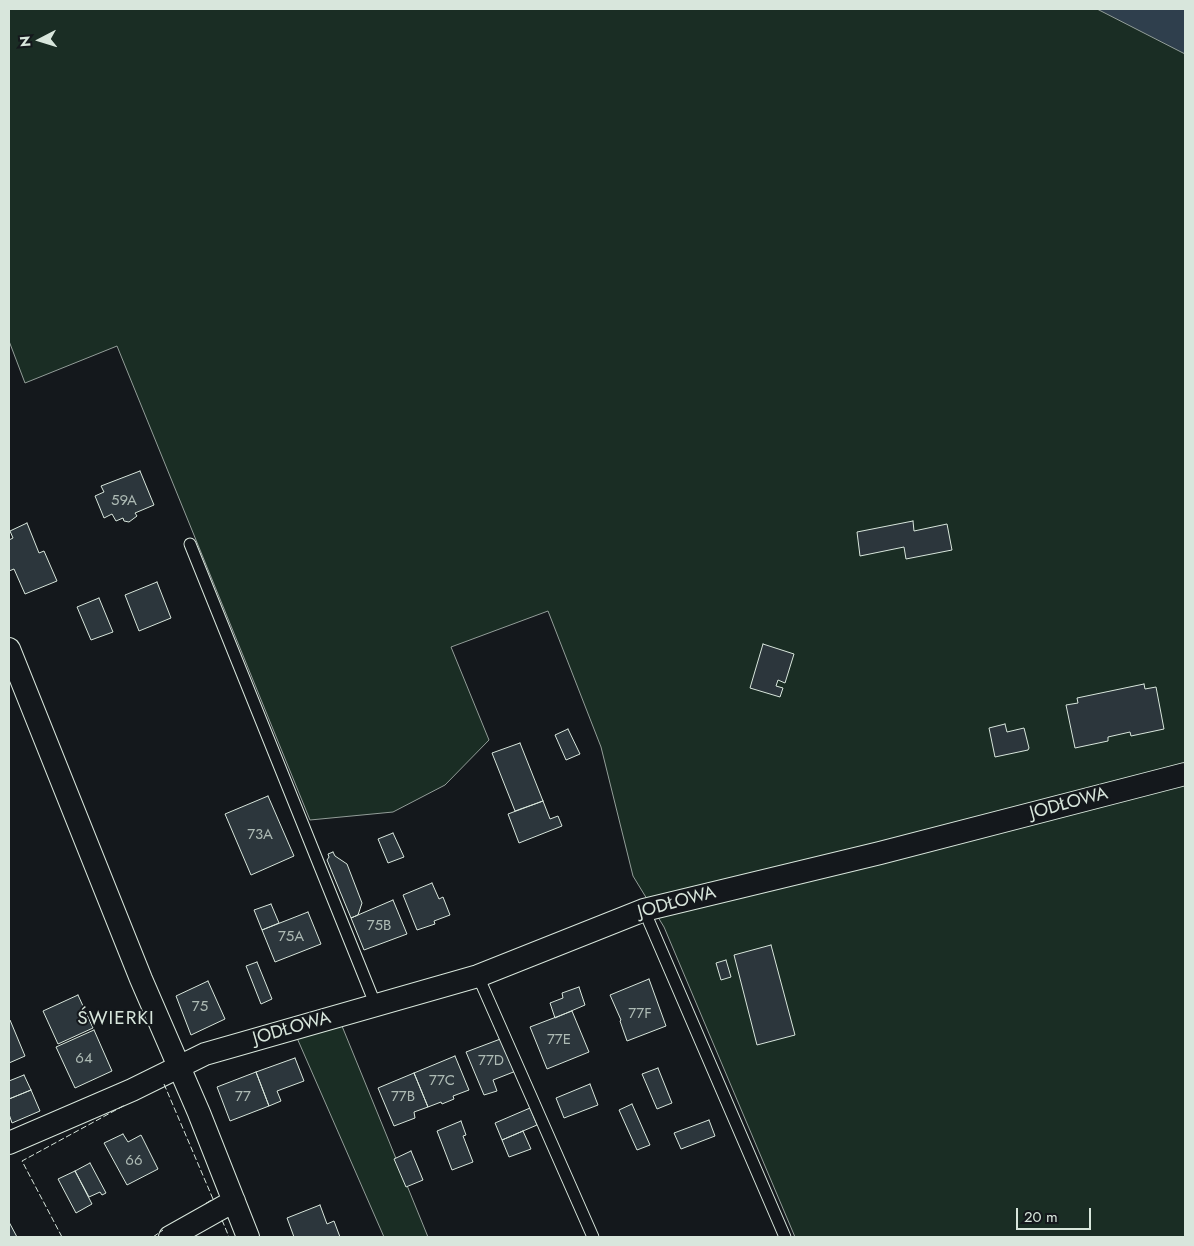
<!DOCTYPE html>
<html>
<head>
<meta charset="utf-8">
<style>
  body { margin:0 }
  #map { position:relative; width:1194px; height:1246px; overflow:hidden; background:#14181c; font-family:Jost,sans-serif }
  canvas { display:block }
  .frame { position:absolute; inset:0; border:10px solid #d8e6dc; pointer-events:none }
  .north { position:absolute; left:15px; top:15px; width:50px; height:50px; -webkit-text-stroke:4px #14181c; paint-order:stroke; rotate:265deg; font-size:14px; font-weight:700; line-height:20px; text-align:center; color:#d8e6dc }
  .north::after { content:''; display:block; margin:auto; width:18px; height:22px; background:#d8e6dc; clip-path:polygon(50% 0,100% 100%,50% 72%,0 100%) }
  .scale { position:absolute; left:1016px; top:1208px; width:75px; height:22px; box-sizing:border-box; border:2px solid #d8e6dc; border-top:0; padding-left:6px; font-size:15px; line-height:18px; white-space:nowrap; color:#d8e6dc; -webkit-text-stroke:4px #14181c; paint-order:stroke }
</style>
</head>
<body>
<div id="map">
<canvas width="1194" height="1246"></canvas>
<div class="frame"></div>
<div class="north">N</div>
<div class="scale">20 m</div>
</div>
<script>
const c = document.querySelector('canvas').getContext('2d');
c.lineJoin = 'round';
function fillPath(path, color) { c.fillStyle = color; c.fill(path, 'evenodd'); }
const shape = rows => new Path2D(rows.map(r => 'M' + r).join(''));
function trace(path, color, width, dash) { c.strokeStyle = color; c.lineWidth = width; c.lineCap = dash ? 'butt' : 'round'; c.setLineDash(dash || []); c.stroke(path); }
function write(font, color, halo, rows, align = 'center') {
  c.font = font + ' Jost,sans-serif'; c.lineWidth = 4; c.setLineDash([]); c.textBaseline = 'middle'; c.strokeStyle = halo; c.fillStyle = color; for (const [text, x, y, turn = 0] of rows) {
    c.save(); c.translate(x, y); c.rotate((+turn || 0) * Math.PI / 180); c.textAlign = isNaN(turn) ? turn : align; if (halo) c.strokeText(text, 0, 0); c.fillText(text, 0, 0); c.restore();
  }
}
const green = shape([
  [9,9,1185,9,1185,1237,795,1237,664,927,633,876,601,747,548,611,451,647,489,740,445,785,393,812,310,820,117,346,25,383,9,341,9,9],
  [342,1026,428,1237,384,1237,297,1038,342,1026]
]);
fillPath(green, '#1a2d24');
trace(green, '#939e99', 1);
const water = shape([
  [1097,9,1185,9,1185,54,1097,9]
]);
fillPath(water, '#2f3f4d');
trace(water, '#939e99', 1);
const building = shape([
  [140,471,154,505,135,513,137,516,129,522,124,521,123,518,116,521,112,514,104,518,95,496,104,492,101,486,140,471],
  [913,521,914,531,947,524,952,550,906,559,904,547,860,556,857,532,913,521],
  [27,523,39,553,44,551,57,581,25,594,14,569,9,571,9,540,13,538,10,531,27,523],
  [157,582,171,618,139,631,125,595,157,582],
  [99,598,113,632,91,640,77,607,99,598],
  [763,644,794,654,785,683,778,680,776,686,783,688,780,697,750,688,763,644],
  [1144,684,1145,689,1156,687,1164,729,1131,736,1130,732,1108,737,1108,741,1075,748,1066,705,1078,703,1077,698,1144,684],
  [1005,724,1007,732,1024,728,1029,748,1028,750,995,757,989,728,1005,724],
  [568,729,580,754,566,760,555,735,568,729],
  [520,743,543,801,515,811,492,753,520,743],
  [268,796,294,856,251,875,225,814,268,796],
  [543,801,550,819,558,816,562,826,519,843,508,814,543,801],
  [393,833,404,857,388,863,378,839,393,833],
  [333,852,335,856,347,864,362,903,358,915,351,918,327,860,329,857,328,854,333,852],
  [432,883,439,899,443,897,450,915,434,921,435,924,417,930,403,895,432,883],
  [393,900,407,934,364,950,351,918,393,900],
  [271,904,279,923,262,930,254,910,271,904],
  [308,912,321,944,275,962,262,930,308,912],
  [771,945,795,1035,757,1045,734,955,771,945],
  [726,960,731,977,721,980,716,963,726,960],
  [257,962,272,999,261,1004,246,966,257,962],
  [649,979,666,1026,627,1041,620,1021,621,1020,610,995,649,979],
  [208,981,225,1019,191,1035,176,996,208,981],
  [579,987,585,1005,555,1018,550,1003,563,998,562,993,579,987],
  [78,995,93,1028,58,1044,43,1011,78,995],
  [572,1011,589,1052,547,1069,530,1027,572,1011],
  [9,1020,10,1020,25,1056,9,1063,9,1020],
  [94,1030,112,1071,75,1088,56,1047,94,1030],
  [503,1038,516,1071,493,1080,497,1091,484,1095,466,1052,503,1038],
  [455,1056,469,1090,453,1096,454,1099,442,1104,441,1102,428,1107,414,1073,455,1056],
  [295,1058,304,1081,277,1091,281,1101,269,1106,256,1072,295,1058],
  [658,1068,672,1103,657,1109,642,1074,658,1068],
  [256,1072,269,1106,230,1121,217,1087,256,1072],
  [414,1073,428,1107,414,1112,415,1118,394,1126,378,1088,414,1073],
  [24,1075,31,1090,9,1099,9,1081,24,1075],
  [590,1084,598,1105,564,1118,556,1098,590,1084],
  [31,1090,40,1111,12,1123,9,1114,9,1099,31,1090],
  [632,1104,650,1145,637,1150,619,1110,632,1104],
  [530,1108,537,1125,502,1140,495,1123,530,1108],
  [709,1120,715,1136,681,1149,674,1133,709,1120],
  [461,1121,466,1135,463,1136,473,1162,452,1170,437,1131,461,1121],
  [523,1131,531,1149,509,1157,502,1140,523,1131],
  [123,1134,128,1142,141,1135,158,1169,127,1185,104,1143,123,1134],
  [411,1151,423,1180,406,1187,394,1159,411,1151],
  [90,1163,106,1193,102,1195,100,1192,89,1197,75,1171,90,1163],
  [75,1171,92,1204,76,1213,58,1179,75,1171],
  [320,1205,327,1224,334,1221,340,1237,294,1237,287,1218,320,1205],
  [9,1222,17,1237,9,1237,9,1222]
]);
fillPath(building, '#2c363c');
trace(building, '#d8e6dc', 1);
const service = shape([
  [190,544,376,1006],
  [644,910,785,1237],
  [478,976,593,1237]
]);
const minor = shape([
  [9,649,141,979,199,1113,248,1237],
  [9,1143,132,1090,205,1054,478,976,644,910,880,853,1185,774],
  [170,1237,234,1201]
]);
trace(service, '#d8e6dc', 13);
trace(minor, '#d8e6dc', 24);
trace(service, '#14181c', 11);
trace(minor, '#14181c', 22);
trace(shape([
  [164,1084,213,1199,205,1204],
  [222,1220,229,1237],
  [62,1237,22,1161,125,1105],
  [153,1237,163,1230]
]), '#d8e6dc', 1, [6, 2.5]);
write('15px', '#adbab4', null, [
  ["59A",124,501],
  ["73A",260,835],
  ["75B",379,926],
  ["75A",291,937],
  ["75",200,1007],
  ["77F",640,1014],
  ["77E",559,1040],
  ["64",84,1059],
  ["77D",491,1061],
  ["77C",442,1081],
  ["77",243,1097],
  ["77B",403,1097],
  ["66",134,1161]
]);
write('18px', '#d8e6dc', '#14181c', [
  ["JODŁOWA",1069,804,-15],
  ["JODŁOWA",677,903,-15],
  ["JODŁOWA",292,1029,-16]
]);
c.letterSpacing = '1px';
write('19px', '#d8e6dc', '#14181c', [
  ["ŚWIERKI",116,1019]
]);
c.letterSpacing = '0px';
</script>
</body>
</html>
